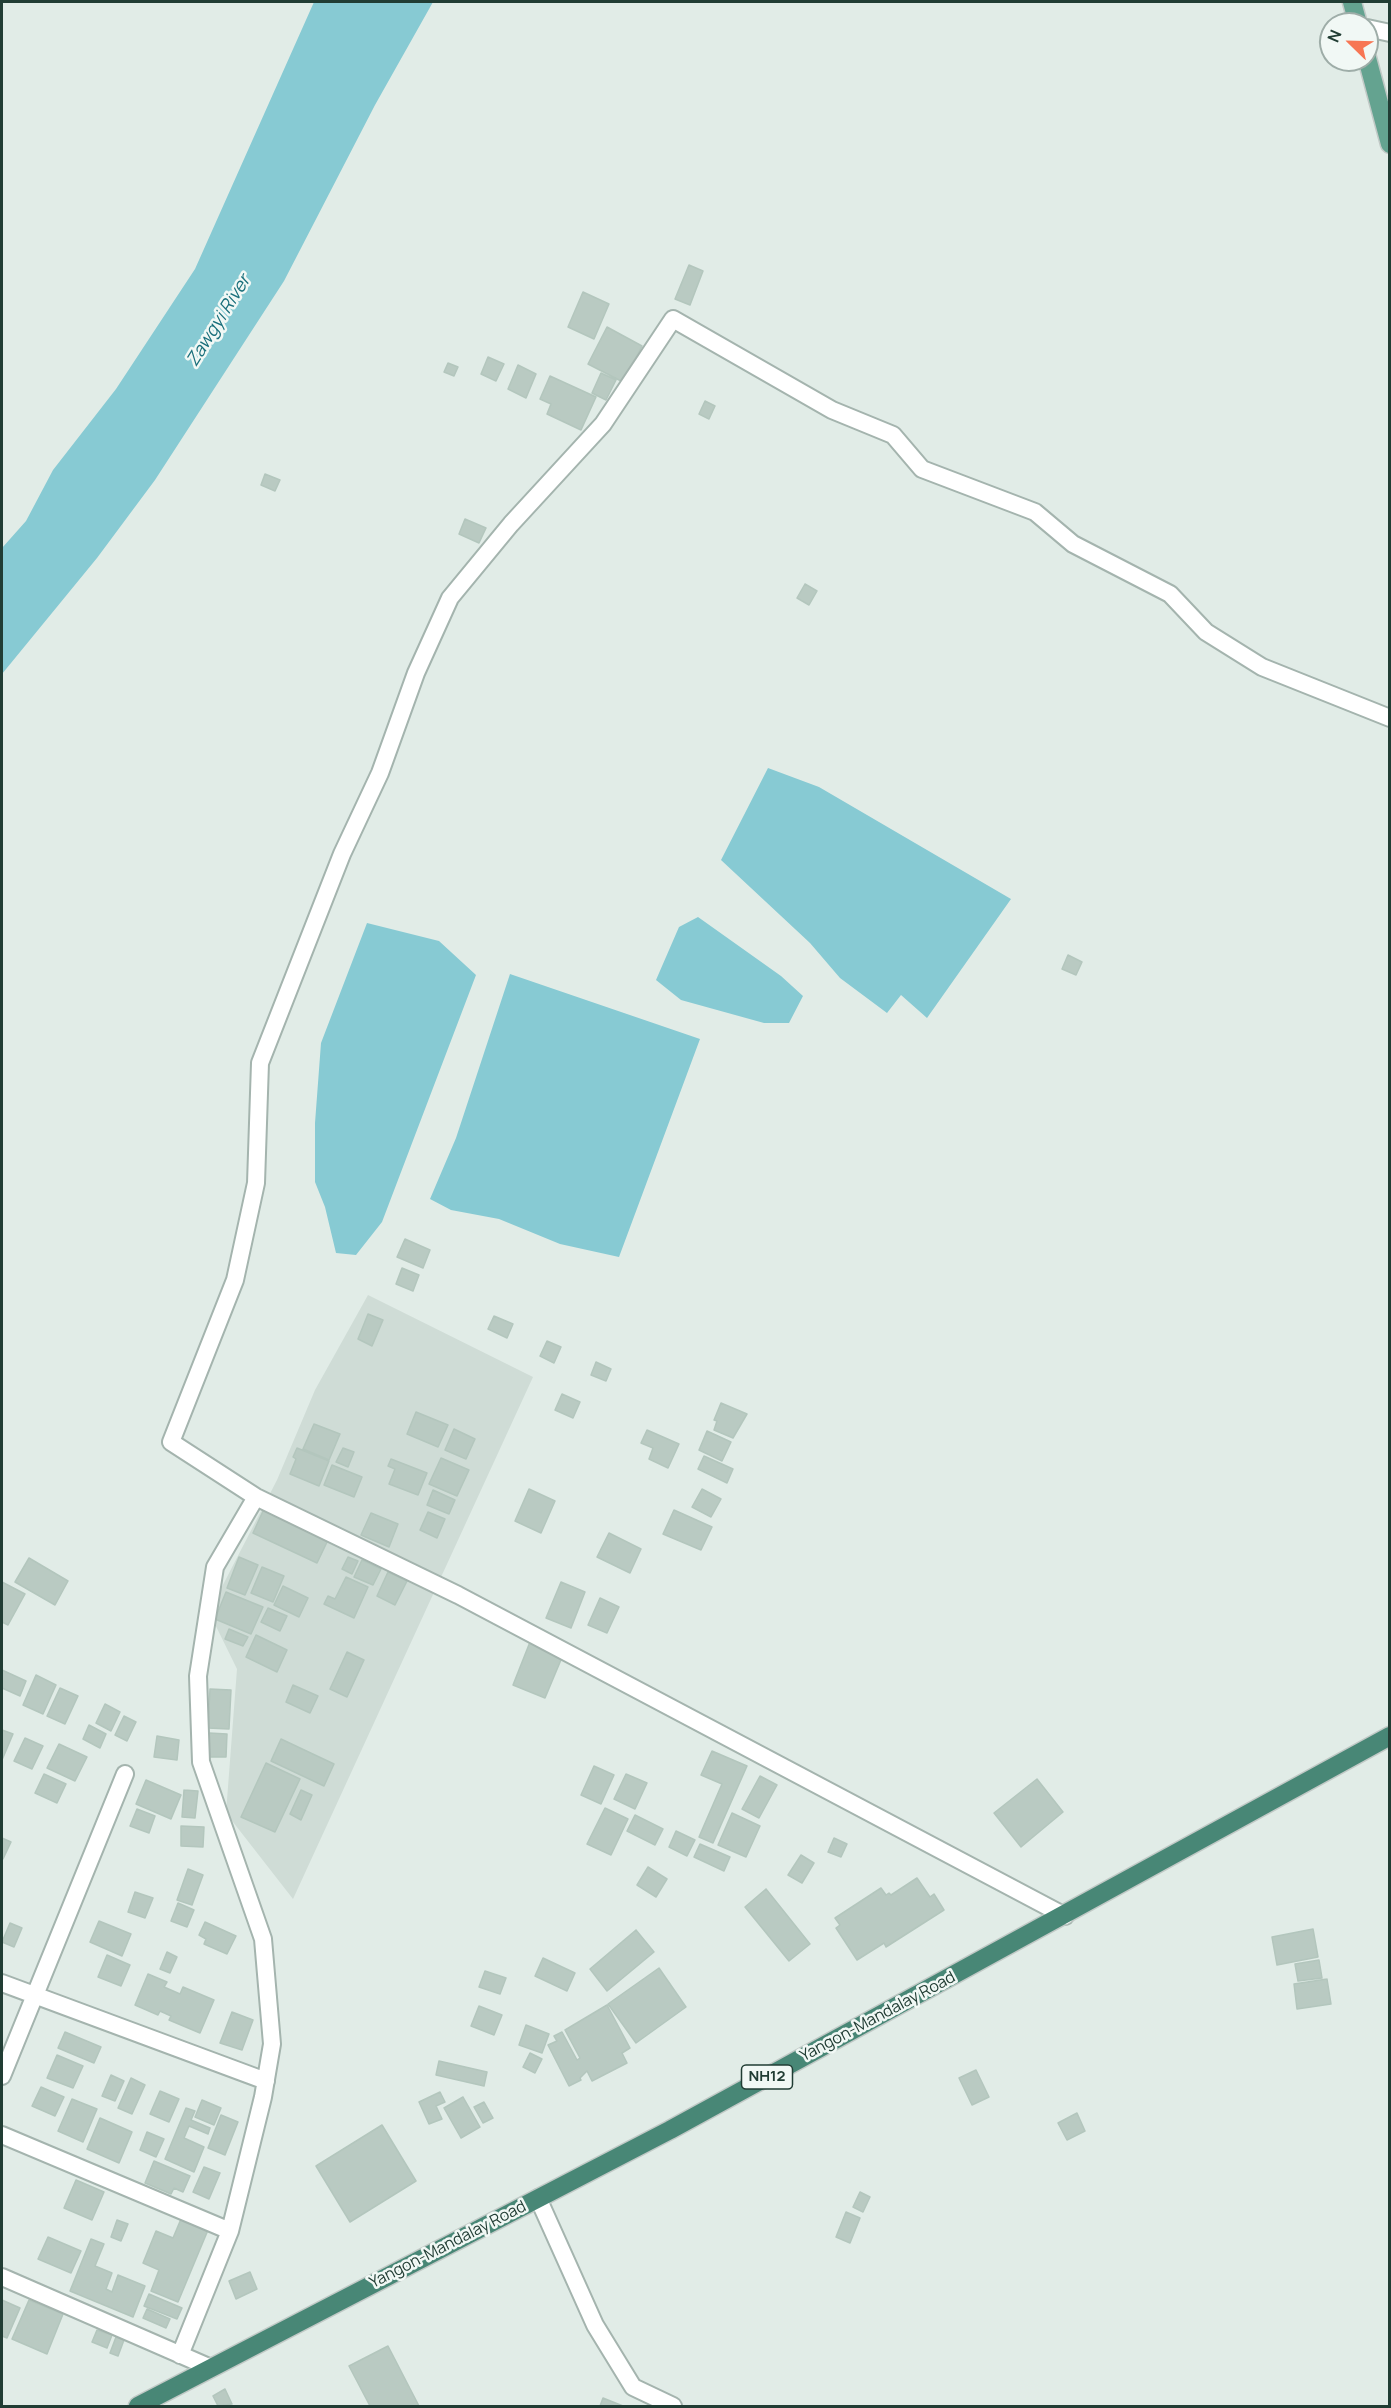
<!DOCTYPE html>
<html>
<head>
<meta charset="utf-8">
<style>
  body { margin:0 }
  #map { position:relative; width:1391px; height:2408px; overflow:hidden; background:#e1ece7; font-family:Manrope,sans-serif }
  canvas { display:block }
  .frame { position:absolute; inset:0; border:3px solid #213d34; pointer-events:none }
  .north { position:absolute; left:1319px; top:12px; width:60px; height:60px; box-sizing:border-box; background:#f1f8f5; border:2px solid #9eada8; border-radius:50%; rotate:293deg; font-size:16px; font-weight:700; line-height:24px; text-align:center; color:#213d34 }
  .north::after { content:''; display:block; margin:auto; width:21px; height:27px; background:#f77654; clip-path:polygon(50% 0,100% 100%,50% 72%,0 100%) }
</style>
</head>
<body>
<div id="map">
<canvas width="1391" height="2408"></canvas>
<div class="frame"></div>
<div class="north">N</div>
</div>
<script>
const c = document.querySelector('canvas').getContext('2d');
c.lineJoin = 'round';
function fillPath(path, color) { c.fillStyle = color; c.fill(path, 'evenodd'); }
const shape = rows => new Path2D(rows.map(r => 'M' + r).join(''));
function trace(path, color, width, dash) { c.strokeStyle = color; c.lineWidth = width; c.lineCap = dash ? 'butt' : 'round'; c.setLineDash(dash || []); c.stroke(path); }
function write(font, color, halo, rows, align = 'center') {
  c.font = font + ' Manrope,sans-serif'; c.lineWidth = 5; c.setLineDash([]); c.textBaseline = 'middle'; c.strokeStyle = halo; c.fillStyle = color; for (const [text, x, y, turn = 0] of rows) {
    c.save(); c.translate(x, y); c.rotate((+turn || 0) * Math.PI / 180); c.textAlign = isNaN(turn) ? turn : align; if (halo) c.strokeText(text, 0, 0); c.fillText(text, 0, 0); c.restore();
  }
}
fillPath(shape([
  [368,1295,533,1377,293,1899,226,1813,237,1669,209,1612,277,1480,315,1390]
]), '#cfdcd6');
fillPath(shape([
  [314,2,433,2,375,105,284,281,155,480,97,558,2,674,2,548,26,521,53,470,116,389,195,269],
  [768,768,819,787,1011,899,927,1018,901,995,887,1013,840,978,810,943,721,860],
  [698,917,781,976,803,996,789,1023,764,1023,681,1000,656,980,679,927],
  [367,923,439,941,476,975,382,1222,356,1255,336,1253,325,1207,315,1182,315,1123,321,1043],
  [510,974,700,1039,619,1257,560,1244,499,1219,451,1210,430,1199,456,1138]
]), '#87cad3');
const building = shape([
  [689,265,703,271,690,305,675,299,689,265],
  [583,292,609,304,594,339,568,327,583,292],
  [607,327,642,346,623,382,588,364,607,327],
  [488,357,504,364,496,381,481,374,488,357],
  [448,363,458,367,454,376,444,372,448,363],
  [518,365,536,374,526,398,508,389,518,365],
  [601,373,616,380,606,400,592,393,601,373],
  [550,376,596,397,581,430,547,414,551,404,540,399,550,376],
  [705,401,715,406,709,419,699,414,705,401],
  [265,474,280,480,275,491,261,485,265,474],
  [465,519,486,528,479,543,459,534,465,519],
  [805,584,817,591,809,605,797,598,805,584],
  [1068,955,1082,962,1076,975,1062,969,1068,955],
  [405,1239,430,1250,423,1268,397,1257,405,1239],
  [402,1268,419,1275,413,1291,396,1284,402,1268],
  [368,1314,383,1320,372,1346,358,1339,368,1314],
  [494,1316,513,1324,507,1338,488,1329,494,1316],
  [547,1341,561,1347,554,1363,540,1356,547,1341],
  [596,1362,611,1369,606,1381,591,1375,596,1362],
  [562,1394,580,1402,573,1418,555,1410,562,1394],
  [721,1403,747,1414,733,1438,714,1430,717,1421,714,1420,721,1403],
  [416,1412,448,1425,438,1447,407,1434,416,1412],
  [314,1424,340,1434,329,1460,303,1449,314,1424],
  [454,1429,475,1439,466,1459,445,1450,454,1429],
  [647,1430,679,1444,668,1468,649,1459,653,1448,641,1443,647,1430],
  [707,1431,731,1442,722,1461,699,1450,707,1431],
  [297,1448,329,1461,319,1486,290,1474,296,1459,293,1457,297,1448],
  [343,1448,354,1452,348,1467,336,1462,343,1448],
  [704,1456,733,1469,727,1483,698,1469,704,1456],
  [441,1458,469,1470,457,1496,429,1484,441,1458],
  [391,1459,427,1473,418,1495,389,1484,395,1469,388,1466,391,1459],
  [332,1465,362,1477,354,1497,324,1485,332,1465],
  [529,1489,555,1501,541,1533,515,1521,529,1489],
  [702,1489,721,1499,711,1517,692,1507,702,1489],
  [433,1490,455,1500,449,1514,427,1505,433,1490],
  [264,1509,328,1540,317,1563,253,1533,264,1509],
  [674,1510,712,1527,701,1550,663,1534,674,1510],
  [428,1512,445,1519,437,1538,420,1530,428,1512],
  [371,1513,398,1524,389,1547,361,1535,371,1513],
  [609,1533,641,1549,630,1573,597,1557,609,1533],
  [239,1557,258,1565,245,1595,227,1588,239,1557],
  [348,1557,358,1561,352,1574,342,1569,348,1557],
  [29,1558,68,1581,55,1605,15,1582,29,1558],
  [362,1560,381,1569,373,1585,354,1577,362,1560],
  [262,1567,284,1576,273,1602,251,1593,262,1567],
  [388,1572,407,1581,395,1605,377,1596,388,1572],
  [346,1577,368,1587,354,1618,324,1604,328,1596,335,1599,346,1577],
  [2,1582,25,1594,8,1625,2,1622,2,1582],
  [561,1582,585,1592,571,1628,546,1618,561,1582],
  [283,1586,308,1598,299,1617,274,1605,283,1586],
  [226,1592,263,1607,251,1634,215,1619,226,1592],
  [600,1598,619,1607,607,1633,588,1625,600,1598],
  [268,1608,287,1616,280,1631,261,1622,268,1608],
  [229,1629,248,1637,243,1646,225,1639,229,1629],
  [256,1635,287,1650,277,1672,246,1657,256,1635],
  [530,1642,563,1655,545,1698,513,1685,530,1642],
  [347,1652,364,1660,347,1697,330,1689,347,1652],
  [2,1670,26,1681,20,1696,2,1688,2,1670],
  [36,1675,56,1685,43,1714,23,1705,36,1675],
  [293,1685,318,1696,310,1713,286,1702,293,1685],
  [60,1688,78,1696,65,1724,47,1716,60,1688],
  [210,1689,231,1690,229,1729,208,1728,210,1689],
  [105,1704,120,1712,111,1731,96,1723,105,1704],
  [124,1716,136,1722,127,1741,115,1735,124,1716],
  [89,1725,106,1734,100,1748,83,1739,89,1725],
  [2,1730,13,1734,2,1760,2,1730],
  [209,1733,227,1734,226,1757,208,1757,209,1733],
  [157,1736,179,1740,177,1760,154,1757,157,1736],
  [25,1738,43,1746,32,1769,14,1761,25,1738],
  [281,1739,334,1764,324,1786,271,1761,281,1739],
  [59,1744,87,1757,75,1781,47,1768,59,1744],
  [712,1751,747,1766,713,1843,699,1837,722,1784,701,1775,712,1751],
  [266,1763,300,1779,275,1832,241,1817,266,1763],
  [594,1766,614,1775,601,1804,581,1795,594,1766],
  [44,1774,66,1784,57,1803,35,1793,44,1774],
  [626,1774,647,1783,635,1809,614,1799,626,1774],
  [760,1776,777,1785,759,1818,742,1809,760,1776],
  [1037,1779,1063,1812,1021,1847,994,1813,1037,1779],
  [146,1780,181,1795,171,1819,136,1804,146,1780],
  [184,1790,198,1791,195,1818,182,1817,184,1790],
  [301,1790,312,1795,301,1820,290,1814,301,1790],
  [605,1808,628,1819,611,1855,587,1844,605,1808],
  [137,1809,155,1816,149,1833,130,1826,137,1809],
  [732,1813,760,1826,746,1857,718,1845,732,1813],
  [635,1815,663,1829,655,1845,627,1831,635,1815],
  [181,1826,204,1827,203,1847,181,1846,181,1826],
  [676,1831,695,1840,687,1856,669,1847,676,1831],
  [2,1838,11,1842,3,1859,2,1858,2,1838],
  [834,1838,847,1844,841,1857,828,1852,834,1838],
  [700,1844,730,1857,724,1871,694,1857,700,1844],
  [801,1855,814,1863,802,1883,788,1875,801,1855],
  [648,1867,667,1879,656,1897,637,1885,648,1867],
  [188,1869,203,1875,192,1905,177,1900,188,1869],
  [917,1878,930,1897,934,1894,944,1910,886,1947,884,1943,857,1960,836,1928,840,1925,835,1918,881,1888,886,1895,889,1893,891,1895,917,1878],
  [766,1889,810,1944,789,1961,745,1907,766,1889],
  [135,1892,153,1898,145,1918,128,1912,135,1892],
  [178,1903,194,1910,187,1927,171,1921,178,1903],
  [99,1921,131,1934,122,1956,90,1942,99,1921],
  [205,1922,236,1936,227,1954,204,1944,206,1939,199,1935,205,1922],
  [10,1923,22,1928,14,1947,2,1942,10,1923],
  [1313,1929,1318,1957,1277,1965,1272,1937,1313,1929],
  [636,1930,654,1952,607,1991,590,1969,636,1930],
  [167,1952,177,1957,170,1973,160,1969,167,1952],
  [107,1955,130,1965,121,1986,98,1977,107,1955],
  [543,1958,575,1973,567,1991,535,1976,543,1958],
  [1319,1960,1322,1978,1298,1981,1295,1964,1319,1960],
  [659,1968,686,2007,636,2043,608,2004,659,1968],
  [485,1971,506,1978,500,1994,479,1987,485,1971],
  [148,1974,167,1982,164,1987,180,1994,183,1987,214,2000,200,2033,169,2020,171,2016,160,2011,158,2015,135,2005,148,1974],
  [1327,1979,1331,2004,1297,2009,1294,1984,1327,1979],
  [607,2005,630,2048,622,2053,627,2063,592,2081,587,2071,580,2078,581,2080,569,2086,548,2045,557,2041,554,2036,562,2032,577,2060,580,2058,565,2030,607,2005],
  [479,2006,502,2015,494,2035,471,2026,479,2006],
  [232,2012,253,2020,242,2050,220,2043,232,2012],
  [526,2025,549,2034,542,2053,519,2045,526,2025],
  [65,2032,101,2047,94,2063,58,2048,65,2032],
  [530,2053,542,2059,535,2073,523,2067,530,2053],
  [57,2055,83,2066,73,2088,47,2078,57,2055],
  [439,2061,487,2072,484,2086,436,2075,439,2061],
  [976,2070,989,2097,972,2105,959,2078,976,2070],
  [111,2075,124,2081,115,2101,102,2096,111,2075],
  [131,2078,145,2085,132,2114,118,2108,131,2078],
  [41,2087,64,2097,55,2116,32,2106,41,2087],
  [160,2091,179,2099,169,2122,150,2114,160,2091],
  [440,2092,445,2102,436,2106,442,2119,429,2124,419,2102,440,2092],
  [463,2097,480,2127,461,2138,444,2108,463,2097],
  [72,2099,97,2109,83,2142,58,2131,72,2099],
  [202,2100,221,2108,214,2125,195,2117,202,2100],
  [484,2102,493,2118,483,2123,474,2107,484,2102],
  [186,2108,195,2111,191,2120,210,2128,208,2134,189,2126,184,2138,204,2147,194,2172,165,2159,186,2108],
  [1077,2113,1085,2131,1067,2140,1058,2123,1077,2113],
  [221,2115,238,2122,225,2155,208,2148,221,2115],
  [100,2118,132,2132,119,2163,87,2149,100,2118],
  [382,2125,416,2181,350,2222,316,2166,382,2125],
  [147,2132,164,2139,156,2157,140,2150,147,2132],
  [154,2161,190,2176,183,2192,174,2188,171,2194,145,2183,154,2161],
  [204,2167,220,2173,209,2199,193,2192,204,2167],
  [76,2180,104,2192,92,2220,64,2208,76,2180],
  [860,2192,870,2197,863,2212,853,2207,860,2192],
  [846,2212,860,2218,850,2243,836,2237,846,2212],
  [181,2219,208,2230,178,2302,151,2291,159,2270,143,2263,156,2231,173,2238,181,2219],
  [117,2220,128,2224,121,2241,111,2237,117,2220],
  [48,2237,81,2251,71,2273,38,2259,48,2237],
  [91,2239,104,2244,95,2266,112,2273,106,2289,112,2292,118,2275,145,2286,133,2317,70,2291,91,2239],
  [250,2272,257,2289,236,2299,229,2281,250,2272],
  [149,2294,182,2308,177,2319,144,2306,149,2294],
  [2,2300,20,2308,7,2338,2,2336,2,2300],
  [29,2300,63,2314,47,2354,12,2339,29,2300],
  [147,2309,170,2319,166,2328,143,2318,147,2309],
  [97,2330,112,2335,107,2348,92,2342,97,2330],
  [116,2337,124,2340,118,2356,110,2353,116,2337],
  [388,2346,419,2406,370,2406,349,2366,388,2346],
  [225,2389,232,2404,218,2406,213,2396,225,2389],
  [603,2398,623,2406,600,2406,603,2398]
]);
fillPath(building, '#b9cac2');
trace(building, '#b3c6bd', 1.5);
const minor = shape([
  [1367,28,1390,33],
  [1065,1916,458,1595,256,1497,171,1442,235,1280,256,1183,260,1063,342,854,380,773,416,673,450,598,511,524,603,424,673,319,832,410,893,435,922,469,1035,512,1073,544,1170,594,1206,632,1262,667,1390,718],
  [2,1983,266,2081],
  [2,2076,125,1774],
  [2,2135,230,2231],
  [538,2198,595,2325,633,2387,673,2406],
  [2,2277,211,2368],
  [180,2355,230,2231,263,2097,272,2044,263,1939,201,1762,198,1676,215,1567,256,1497]
]);
const primary = shape([
  [1352,2,1358,24],
  [1367,58,1390,144]
]);
const trunk = shape([
  [138,2406,670,2130,1390,1736]
]);
trace(minor, '#a4b4ae', 20);
trace(primary, '#c1c9c6', 21);
trace(trunk, '#c1c9c6', 21);
trace(minor, '#fff', 16);
trace(primary, '#64a390', 18);
trace(trunk, '#488776', 18);
for (const [x, y, w] of [
  [767,2077,51]
]) { const box = new Path2D(); box.roundRect(x - w / 2, y - 12, w, 24, 4.5); c.fillStyle = '#f1f8f5'; c.fill(box); trace(box, '#213d34', 1.5); }
write('bold 15px', '#213d34', null, [
  ["NH12",767,2077]
]);
write('16px', '#213d34', '#f1f8f5', [
  ["Yangon-Mandalay Road",878,2017,-28],
  ["Yangon-Mandalay Road",448,2245,-27]
]);
write('italic 18px', '#196f7b', '#f1f8f5', [
  ["Zawgyi River",219,321,-58]
]);
</script>
</body>
</html>
